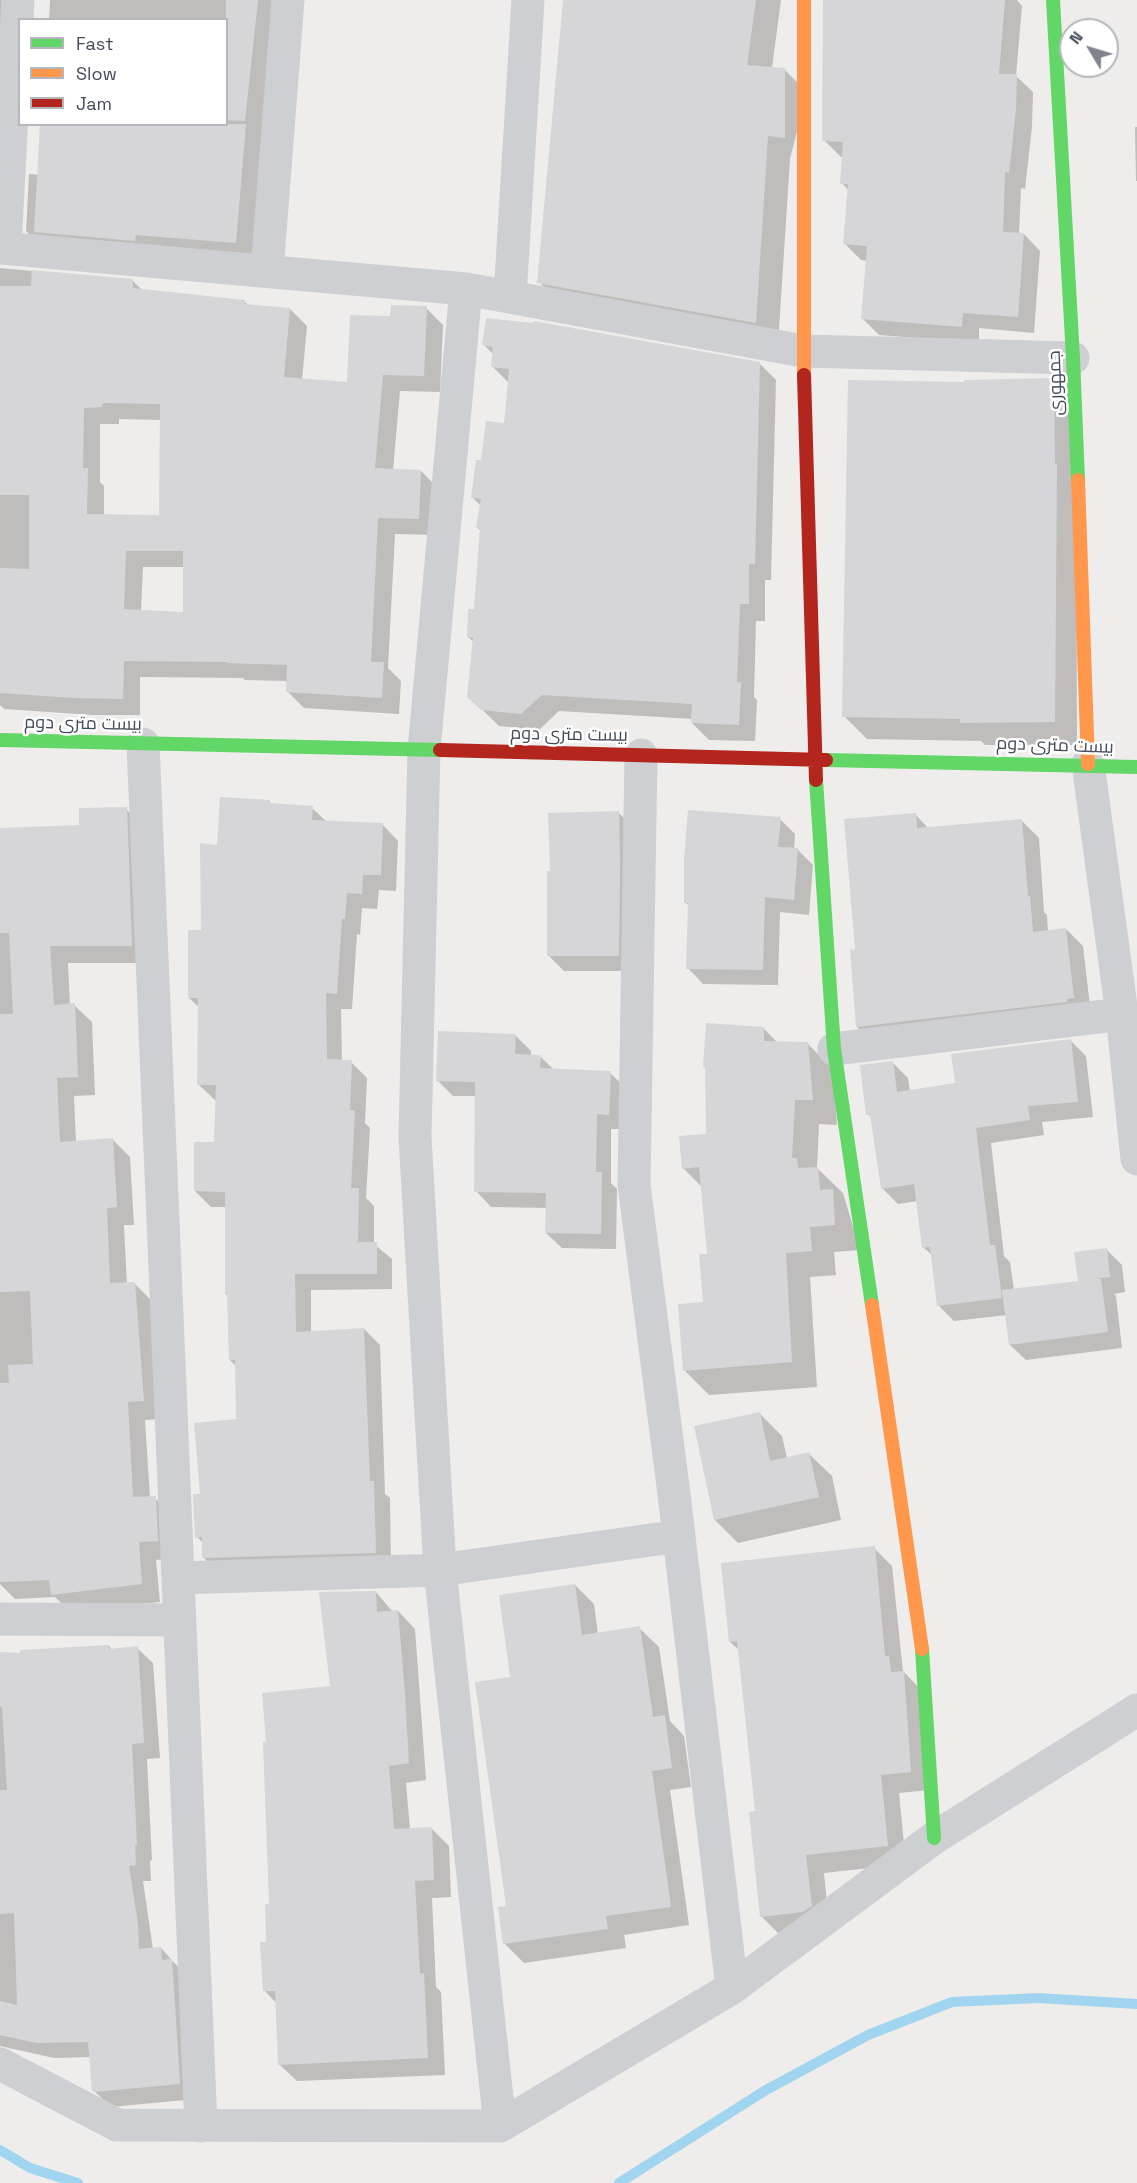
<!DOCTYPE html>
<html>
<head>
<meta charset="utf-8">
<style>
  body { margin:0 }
  #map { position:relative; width:1137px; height:2183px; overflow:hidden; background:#eeedec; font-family:"Space Grotesk",sans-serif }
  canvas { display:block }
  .legend { position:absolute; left:18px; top:18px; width:210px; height:108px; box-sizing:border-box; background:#fff; border:2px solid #b4b7bd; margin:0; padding:8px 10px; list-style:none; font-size:18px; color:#434c5a }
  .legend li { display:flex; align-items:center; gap:12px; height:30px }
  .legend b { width:30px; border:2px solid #b4b7bd }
  .north { position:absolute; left:1059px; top:18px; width:60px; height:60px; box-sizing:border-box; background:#fff; border:2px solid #b4b7bd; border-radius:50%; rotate:308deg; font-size:16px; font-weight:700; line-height:24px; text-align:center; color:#434c5a }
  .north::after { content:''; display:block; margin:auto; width:21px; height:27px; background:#7f848d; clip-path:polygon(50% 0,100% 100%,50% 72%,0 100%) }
</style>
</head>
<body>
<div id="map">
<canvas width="1137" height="2183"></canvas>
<ul class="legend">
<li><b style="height:8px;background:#63d668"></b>Fast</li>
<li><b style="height:8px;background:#ff974d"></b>Slow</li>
<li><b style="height:8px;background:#b3261e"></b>Jam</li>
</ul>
<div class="north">N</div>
</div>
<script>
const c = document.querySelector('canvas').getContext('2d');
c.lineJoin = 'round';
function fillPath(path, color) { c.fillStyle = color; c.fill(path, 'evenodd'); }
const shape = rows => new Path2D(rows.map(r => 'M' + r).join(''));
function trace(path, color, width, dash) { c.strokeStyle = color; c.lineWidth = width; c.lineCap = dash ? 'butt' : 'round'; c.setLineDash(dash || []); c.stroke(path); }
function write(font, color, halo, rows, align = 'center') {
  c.font = font + ' "Space Grotesk",Cairo,sans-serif'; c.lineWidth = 5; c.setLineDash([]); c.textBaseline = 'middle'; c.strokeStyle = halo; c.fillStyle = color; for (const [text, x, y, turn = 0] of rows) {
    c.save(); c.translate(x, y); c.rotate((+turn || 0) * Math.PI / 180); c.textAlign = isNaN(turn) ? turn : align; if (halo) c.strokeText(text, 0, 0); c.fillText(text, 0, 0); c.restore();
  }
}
fillPath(shape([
  [0,0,12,0,0,260],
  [50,0,276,0,252,260,43,248,26,231,29,174,42,175,226,124,226,20,49,20],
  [564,0,781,0,772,68,784,69,807,92,790,159,778,345,562,305,539,282],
  [824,0,1017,0,1022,6,1016,76,1033,92,1032,127,1025,189,1021,188,1019,234,1024,234,1040,251,1034,333,979,328,979,343,879,335,862,318,867,261,861,260,845,244,849,191,842,183,844,157,841,157,824,140],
  [1135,127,1137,127,1137,181,1136,181],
  [0,268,132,280,143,291,244,301,249,306,290,309,307,326,302,380,348,384,392,317,426,308,443,325,440,392,400,391,393,470,421,471,438,488,435,535,395,534,388,668,401,681,399,714,304,708,287,691,288,681,245,680,243,678,140,677,140,715,93,715,4,709,0,705],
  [119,419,161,420,161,516,104,515,104,486,100,482,100,424,119,424],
  [143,567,185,567,185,613,141,611],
  [484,345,759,363,776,380,771,580,765,580,765,621,756,621,754,697,757,700,755,741,709,740,692,723,693,719,559,711,539,730,499,726,468,696,474,642,468,637,475,610,481,531,477,527,481,506,473,498,482,462,506,425,509,383,492,366,494,355],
  [1053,380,1076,403,1077,745,985,745,981,741,867,739,844,716,966,383],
  [269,801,273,805,312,808,327,822,383,825,398,841,396,891,379,890,377,909,362,908,360,935,357,934,352,1009,341,1009,342,1062,351,1062,367,1078,365,1123,370,1128,366,1198,374,1206,374,1244,392,1259,392,1289,311,1290,311,1332,364,1329,380,1345,385,1494,390,1498,391,1568,220,1574,204,1558,204,1544,197,1537,202,1495,237,1420,236,1366,230,1360,226,1207,211,1207,195,1191,216,1144,217,1100,215,1100,199,1085,199,1007,189,998,218,846],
  [126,809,144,827,149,963,68,963,70,1005,74,1005,92,1022,95,1095,74,1096,76,1142,112,1139,130,1157,134,1225,124,1225,127,1284,134,1283,152,1301,161,1419,145,1420,150,1498,155,1498,173,1516,175,1558,156,1560,160,1602,70,1612,55,1597,15,1599,0,1584,0,829,81,827],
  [618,812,634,828,634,971,564,971,549,956],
  [915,814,929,829,1022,821,1039,838,1044,912,1047,915,1048,932,1066,929,1083,946,1091,1015,875,1044,857,1027,857,950],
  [780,819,795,834,794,850,798,850,813,865,809,915,780,912,778,985,703,984,688,968,689,906,685,902],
  [764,1029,778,1043,808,1044,833,1069,837,1125,819,1124,817,1168,843,1193,860,1250,834,1252,836,1275,810,1277,817,1387,709,1395,684,1370,704,1304,708,1255,703,1188,683,1168,708,1136,707,1069,704,1067],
  [515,1035,531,1051,531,1056,540,1056,554,1070,610,1073,626,1088,624,1129,611,1129,611,1183,617,1189,616,1249,562,1248,546,1233,547,1208,491,1207,476,1191,477,1096,453,1096,437,1080],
  [1071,1041,1086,1056,1093,1117,1042,1122,1044,1135,991,1143,1004,1256,1010,1262,1014,1290,1079,1283,1107,1250,1122,1265,1125,1292,1114,1294,1116,1296,1122,1348,1026,1360,1010,1345,1007,1315,954,1321,939,1306,933,1256,923,1247,918,1201,898,1204,882,1188,873,1119,868,1114,892,1062,908,1078,910,1091,956,1084],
  [759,1413,782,1436,787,1458,809,1454,832,1476,841,1520,738,1543,715,1520],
  [874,1548,892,1566,903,1671,922,1691,929,1790,899,1793,906,1864,824,1873,829,1924,780,1935,761,1916,756,1813,739,1650,730,1642],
  [575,1585,594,1604,598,1634,639,1628,659,1647,670,1721,684,1736,691,1787,670,1790,689,1925,624,1935,626,1948,524,1963,505,1944,511,1679],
  [376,1592,393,1612,398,1611,415,1629,426,1780,406,1783,410,1829,432,1829,449,1846,451,1897,432,1898,436,1987,441,1992,445,2075,297,2081,279,2064,277,2004,264,1990,271,1905,332,1688],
  [109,1646,112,1650,137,1648,153,1663,160,1758,147,1759,152,1860,150,1861,151,1881,143,1881,153,1949,161,1948,187,1977,196,2099,111,2107,93,2090,91,2057,54,2058,0,2046,0,1654,22,1655]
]), '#0003');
trace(shape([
  [0,2150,30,2168,78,2183],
  [619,2183,766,2090,868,2035,952,2002,1038,1998,1137,2004]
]), '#a1d4ef', 10);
fillPath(shape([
  [226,0,258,0,245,121,226,120],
  [563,0,756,0,747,65,785,68,785,138,768,136,756,323,537,283],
  [823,0,1005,0,999,74,1017,74,1016,109,1009,173,1005,172,1003,232,1024,233,1018,317,963,313,962,327,861,319,867,246,843,244,848,184,840,184,843,142,822,141],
  [40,124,246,124,236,243,136,235,135,241,34,232],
  [32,270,133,279,133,288,245,300,245,304,290,308,284,377,347,382,350,315,390,316,391,305,427,306,424,376,383,375,375,468,421,470,419,519,378,518,371,662,384,662,382,698,286,692,287,665,227,663,227,662,124,661,123,699,75,698,0,693,0,568,29,569,29,495,0,495,0,286,31,286],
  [103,403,160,404,159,515,87,514,88,468,83,468,84,408,102,407],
  [126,551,183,551,183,612,124,609],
  [486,318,533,323,534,321,760,362,755,564,749,564,749,604,740,604,737,682,741,682,739,725,691,723,692,704,542,695,521,714,481,710,467,697,473,638,467,637,468,609,474,609,480,528,476,527,481,499,471,498,476,460,481,460,486,421,504,423,509,369,491,367,493,347,482,345],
  [1054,378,1055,464,1057,464,1055,722,960,723,960,719,842,717,848,380,964,382,964,380],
  [220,797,270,800,270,803,313,806,312,820,383,823,381,875,363,875,362,894,347,893,345,919,342,919,337,994,326,993,327,1059,352,1060,350,1110,355,1111,351,1188,359,1188,358,1242,377,1242,377,1274,295,1274,296,1332,364,1328,370,1481,374,1481,376,1553,202,1558,202,1537,195,1538,193,1494,200,1494,194,1423,236,1419,235,1360,229,1360,227,1295,225,1295,225,1192,194,1191,194,1142,214,1142,216,1085,197,1085,198,998,188,998,188,930,201,930,200,843,217,845],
  [127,807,132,946,50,946,54,1005,75,1003,78,1077,57,1078,60,1142,113,1138,117,1207,107,1208,110,1283,135,1282,144,1401,128,1402,133,1497,156,1496,158,1541,139,1542,142,1584,51,1595,49,1580,0,1582,0,1383,9,1383,8,1365,33,1364,30,1291,0,1292,0,1014,13,1014,9,933,0,933,0,828,79,825,79,808],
  [688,810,781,817,778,847,798,848,794,900,765,897,763,970,686,969,688,903,684,903,684,859],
  [619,811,620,863,619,956,547,956,547,871,550,871,548,813],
  [916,813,917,828,1022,819,1028,896,1030,896,1033,932,1066,928,1074,998,1067,999,1067,1002,856,1027,850,950,855,949,844,819],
  [706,1023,764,1027,764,1041,808,1042,813,1100,795,1100,792,1158,797,1158,798,1168,818,1167,820,1190,833,1189,835,1225,810,1227,812,1251,786,1253,792,1362,683,1371,678,1304,703,1302,699,1254,707,1254,699,1167,682,1169,679,1136,706,1134,705,1067,703,1067],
  [438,1031,516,1034,515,1054,541,1055,540,1068,611,1071,609,1115,597,1114,596,1172,602,1172,601,1234,545,1233,546,1193,474,1192,475,1082,436,1081],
  [1071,1039,1078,1102,1028,1106,1030,1120,976,1128,990,1245,995,1245,1002,1298,937,1306,930,1247,922,1248,914,1184,881,1189,870,1114,866,1115,860,1065,893,1061,897,1092,955,1083,951,1054],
  [1107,1248,1110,1277,1094,1279,1101,1279,1108,1332,1009,1345,1002,1290,1078,1281,1074,1252],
  [760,1412,770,1461,809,1452,819,1497,714,1520,694,1426],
  [875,1546,885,1656,889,1656,891,1672,904,1671,911,1772,881,1775,888,1846,806,1855,812,1906,803,1912,760,1917,749,1812,755,1811,737,1641,729,1642,721,1563],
  [575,1584,582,1635,640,1626,653,1717,665,1715,672,1768,652,1771,671,1907,606,1916,608,1929,503,1944,498,1907,506,1906,475,1682,510,1677,499,1595],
  [376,1591,377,1612,398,1610,405,1694,409,1763,389,1766,394,1829,432,1827,434,1880,415,1881,420,1974,424,1973,428,2058,278,2065,275,1991,263,1991,260,1942,266,1942,265,1904,269,1904,263,1742,266,1742,262,1693,330,1686,319,1592],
  [109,1645,109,1649,138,1646,144,1743,132,1744,137,1845,135,1845,136,1865,129,1866,138,1924,139,1949,161,1947,162,1960,172,1959,180,2084,94,2092,92,2091,88,2042,37,2043,0,2035,0,2001,17,2005,14,1913,0,1914,0,1790,7,1790,2,1707,0,1707,0,1652,20,1653,20,1650]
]), '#d6d6d8');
trace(shape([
  [0,248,466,289,803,351,1073,358],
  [5,248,18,0],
  [267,271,288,0],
  [466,289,424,750,415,1137,440,1570,500,2126],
  [510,297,528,0],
  [143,744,201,2126],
  [641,755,634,1185,674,1494,732,1988],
  [1088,764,1122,1014,1137,1159],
  [834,1049,1122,1014],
  [178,1578,440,1570,679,1536],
  [0,1619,179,1620],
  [0,2064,117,2125,500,2126,732,1988,934,1838,1137,1710]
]), '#cdcfd2', 33);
trace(shape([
  [1053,0,1073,358,1078,480],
  [0,740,440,750],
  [826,760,1137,767],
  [816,780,834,1049,872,1305],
  [922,1649,934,1838]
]), '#63d668', 14);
trace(shape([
  [804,375,804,0],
  [1078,480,1088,764],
  [872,1305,922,1649]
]), '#ff974d', 14);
trace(shape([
  [804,375,816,780],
  [440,750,826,760]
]), '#b3261e', 14);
write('18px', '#434c5a', '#fff', [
  ["جمهوری",1056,383,-92],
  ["بیست متری دوم",83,724,1],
  ["بیست متری دوم",569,735,1],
  ["بیست متری دوم",1055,746,2]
]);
</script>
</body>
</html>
